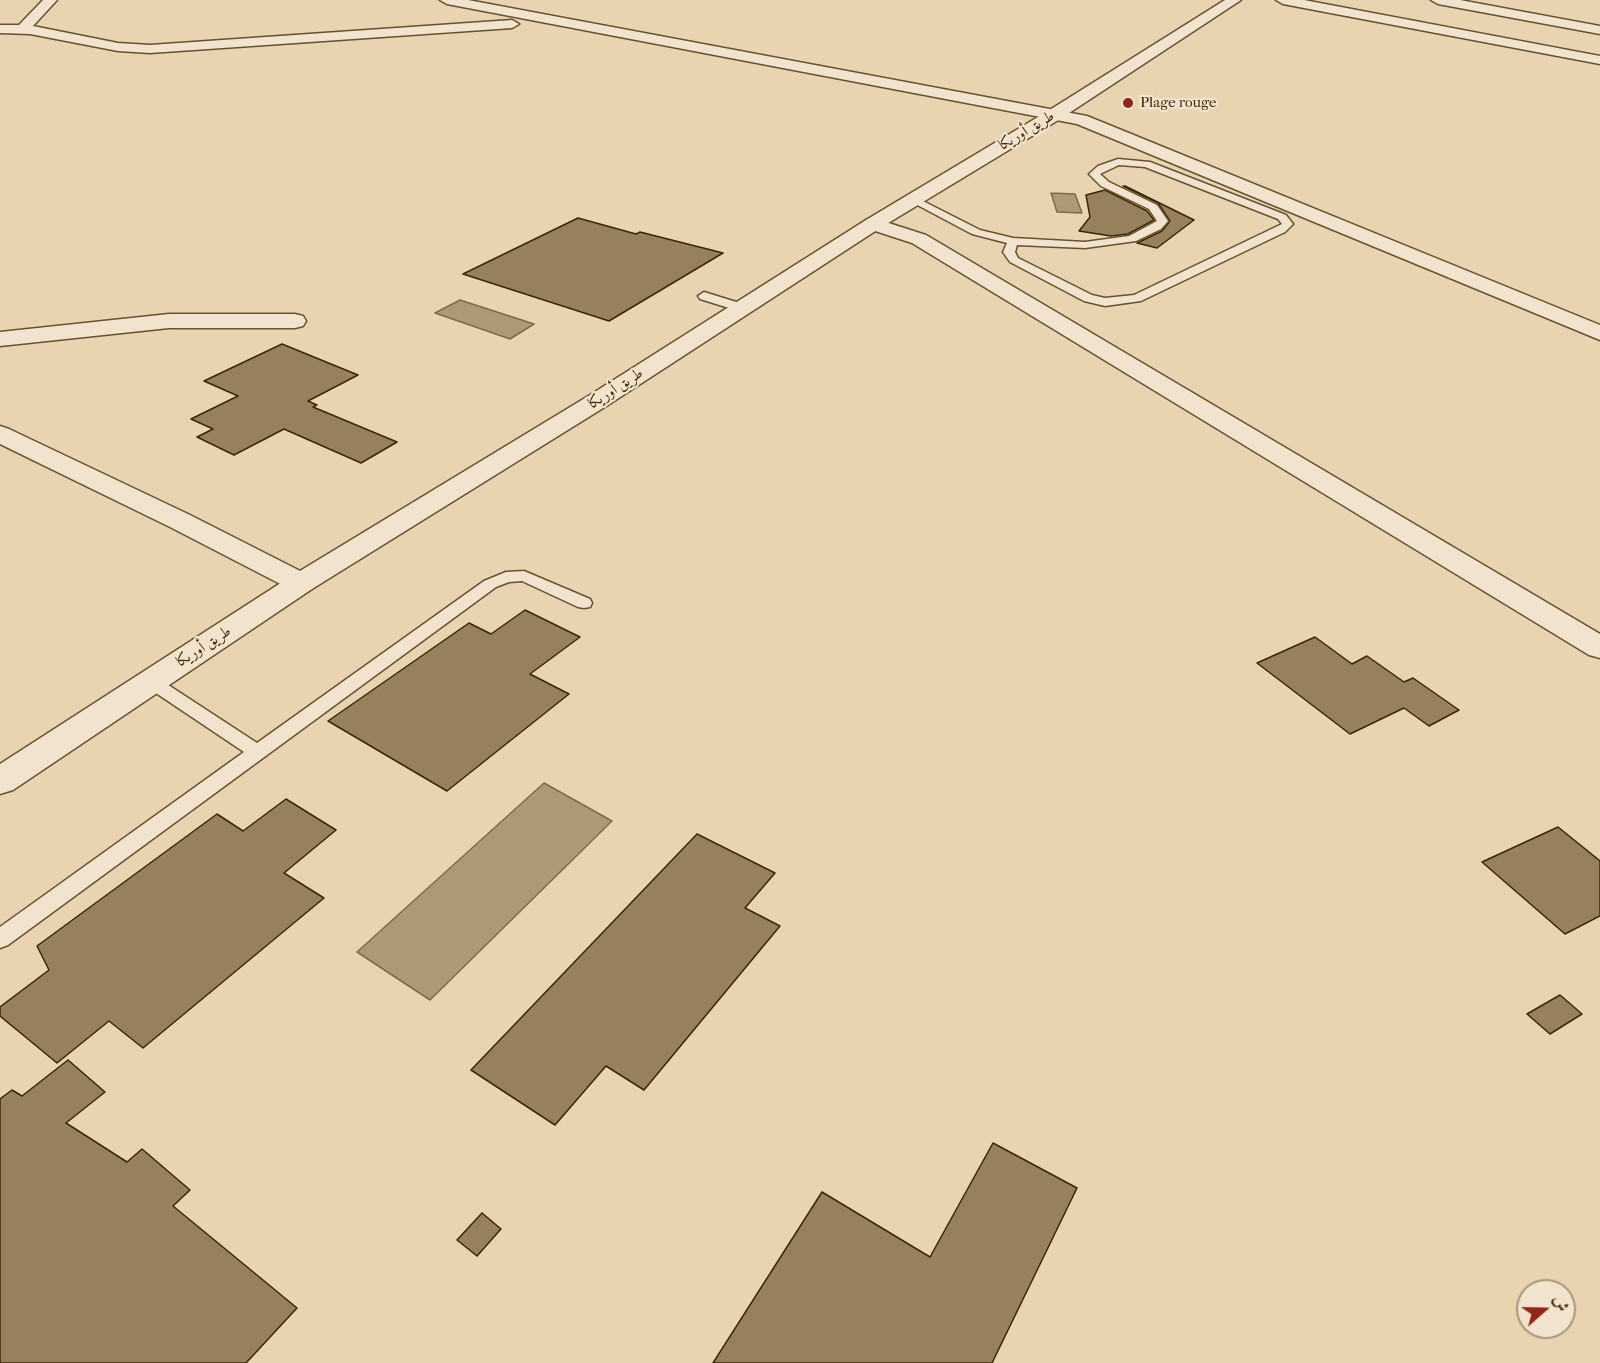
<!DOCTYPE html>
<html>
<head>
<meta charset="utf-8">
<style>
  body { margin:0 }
  #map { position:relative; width:1600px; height:1363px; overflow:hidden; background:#e9d4b2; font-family:"IM FELL French Canon",Amiri,serif }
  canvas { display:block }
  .north { position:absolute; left:1516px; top:1279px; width:60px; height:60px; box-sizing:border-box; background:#f1e3cd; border:2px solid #a9977c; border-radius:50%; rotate:70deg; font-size:16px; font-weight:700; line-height:24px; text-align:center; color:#3c2603 }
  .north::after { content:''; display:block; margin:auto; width:21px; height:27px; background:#8f2418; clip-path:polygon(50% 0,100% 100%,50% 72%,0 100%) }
</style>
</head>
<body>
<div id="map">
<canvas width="1600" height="1363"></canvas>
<div class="north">ش</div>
</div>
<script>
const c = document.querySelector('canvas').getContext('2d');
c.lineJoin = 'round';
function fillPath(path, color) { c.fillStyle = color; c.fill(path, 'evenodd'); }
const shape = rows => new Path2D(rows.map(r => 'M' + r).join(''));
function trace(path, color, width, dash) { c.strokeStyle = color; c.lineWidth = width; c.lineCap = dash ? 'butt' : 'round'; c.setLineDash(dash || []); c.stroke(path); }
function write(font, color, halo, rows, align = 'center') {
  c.font = font + ' "IM FELL French Canon",Amiri,serif'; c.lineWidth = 4.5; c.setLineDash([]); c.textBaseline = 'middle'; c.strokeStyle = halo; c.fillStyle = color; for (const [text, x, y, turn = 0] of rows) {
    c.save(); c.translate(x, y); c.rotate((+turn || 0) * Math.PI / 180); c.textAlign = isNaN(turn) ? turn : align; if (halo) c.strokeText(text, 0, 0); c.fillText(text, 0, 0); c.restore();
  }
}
const water = shape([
  [1051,193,1075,194,1082,213,1057,212,1051,193],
  [460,300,534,324,510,339,435,313,460,300],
  [544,783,612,821,430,1000,357,952,544,783]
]);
fillPath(water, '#ae9976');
trace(water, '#806b48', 1.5);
const building = shape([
  [1123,186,1125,186,1194,220,1157,248,1137,243,1162,231,1170,221,1158,203,1123,186],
  [1105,190,1147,211,1154,220,1128,234,1111,236,1079,231,1090,217,1086,195,1105,190],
  [578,218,636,234,640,232,723,253,609,321,463,274,578,218],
  [282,344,358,375,308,401,317,405,313,407,397,442,361,463,284,429,234,455,197,437,213,429,191,419,238,396,204,381,282,344],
  [525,610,580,637,530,674,569,694,447,791,328,721,469,623,491,634,525,610],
  [1315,637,1352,664,1367,656,1404,682,1413,678,1459,710,1429,726,1404,708,1350,734,1257,663,1315,637],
  [286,799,336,830,284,873,324,898,143,1048,109,1021,57,1063,0,1016,0,1007,49,970,37,946,217,814,243,831,286,799],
  [1558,827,1600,861,1600,916,1565,934,1482,862,1558,827],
  [697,834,775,873,745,908,780,926,644,1090,606,1066,555,1125,471,1070,697,834],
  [1560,995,1582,1014,1550,1034,1527,1014,1560,995],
  [68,1060,105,1092,66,1123,127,1162,142,1149,190,1190,173,1206,297,1308,246,1363,0,1363,0,1099,12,1090,22,1096,68,1060],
  [993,1143,1077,1188,992,1363,713,1363,822,1192,930,1257,993,1143],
  [482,1213,501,1229,477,1256,457,1240,482,1213]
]);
fillPath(building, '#96805e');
trace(building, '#3c2603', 1.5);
const service = shape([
  [1118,159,1150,162,1286,215,1293,224,1285,232,1141,301,1105,306,1084,301,1010,262,1003,252,1007,243,972,234,908,200,917,198,980,230,1013,238,1085,242,1129,236,1157,221,1149,209,1101,186,1089,174,1098,166,1118,159],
  [1119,165,1145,167,1278,219,1282,224,1134,295,1105,298,1092,295,1018,258,1015,252,1017,245,1085,248,1136,241,1161,229,1168,221,1157,205,1109,182,1100,174,1119,165],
  [704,292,746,305,748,308,742,312,700,299,698,296,704,292],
  [524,571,590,599,592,603,590,607,584,608,578,607,522,581,509,582,496,587,8,945,0,948,0,927,244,752,144,685,141,681,144,677,156,677,257,743,484,581,506,572,524,571]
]);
const minor = shape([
  [43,0,57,0,33,26,118,43,150,45,512,20,519,24,512,28,150,53,118,51,30,34,0,33,0,25,19,25,43,0],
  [440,0,468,0,1087,116,1600,325,1600,340,1077,124,447,4,440,0],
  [1276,0,1304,0,1600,56,1600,64,1283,4,1276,0],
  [1431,0,1460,0,1600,26,1600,34,1438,4,1431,0],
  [873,218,926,235,1600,634,1600,658,1589,655,912,243,866,228,863,224,866,220,873,218],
  [169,314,295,314,303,316,306,321,303,326,295,328,169,328,0,346,0,332,169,314],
  [0,426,9,429,190,515,312,577,316,583,312,589,301,592,290,589,170,527,0,444,0,426]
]);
const tertiary = shape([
  [1225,0,1241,0,1060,119,880,228,608,405,312,589,13,790,0,794,0,764,290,577,590,395,866,220,1048,111,1225,0]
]);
trace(service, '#67522f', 3);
trace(minor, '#67522f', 3);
trace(tertiary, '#67522f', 3);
fillPath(service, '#f1e3cd');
fillPath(minor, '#f1e3cd');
fillPath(tertiary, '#f1e3cd');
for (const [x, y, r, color] of [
  [1128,103,6,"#8f2418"]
]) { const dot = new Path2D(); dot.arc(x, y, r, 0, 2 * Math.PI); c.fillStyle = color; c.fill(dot); trace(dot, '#f1e3cd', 2); }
write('15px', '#3c2603', '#f1e3cd', [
  ["Plage rouge",1140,103]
], 'left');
write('15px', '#3c2603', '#f1e3cd', [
  ["طريق أوريكا",1027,131,-31],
  ["طريق أوريكا",616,389,-33],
  ["طريق أوريكا",204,647,-33]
]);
</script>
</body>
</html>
